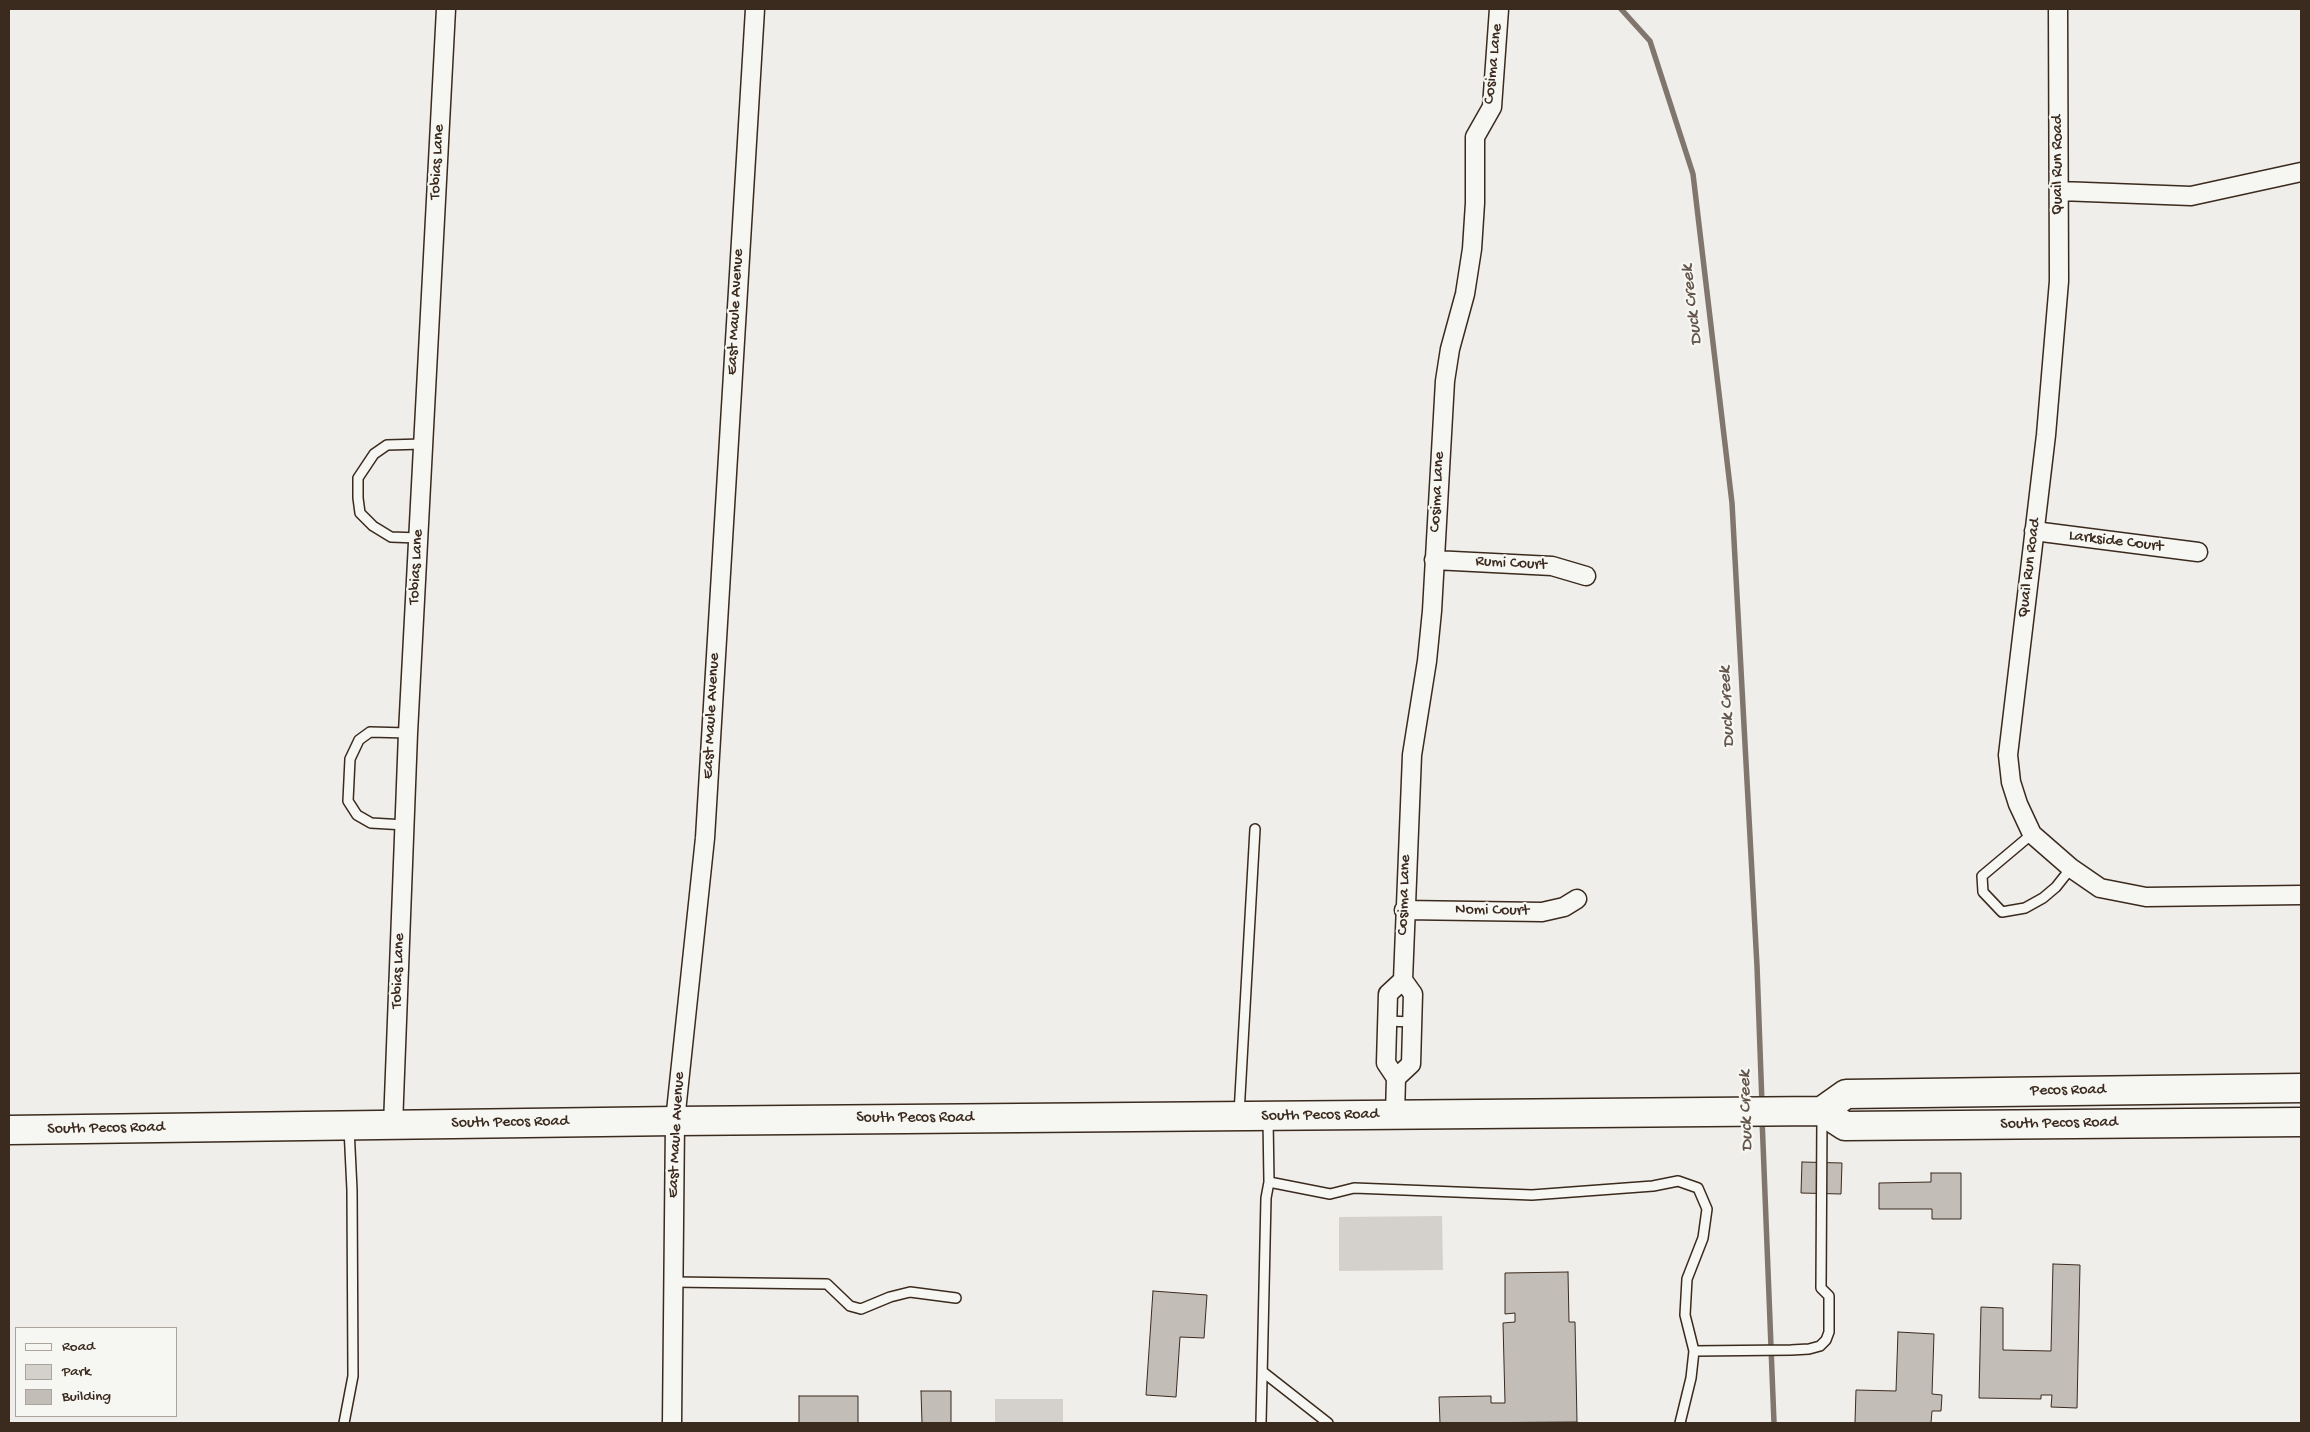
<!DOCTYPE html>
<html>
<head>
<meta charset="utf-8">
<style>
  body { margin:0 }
  #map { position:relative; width:2310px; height:1432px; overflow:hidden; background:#efeeea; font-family:"Gochi Hand",sans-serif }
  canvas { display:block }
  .frame { position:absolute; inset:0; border:10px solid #3b2a1e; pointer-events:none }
  .legend { position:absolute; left:15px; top:1327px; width:162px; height:90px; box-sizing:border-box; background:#f6f6f2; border:1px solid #aba49d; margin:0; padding:6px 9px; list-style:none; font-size:15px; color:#3b2a1e }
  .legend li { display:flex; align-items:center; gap:10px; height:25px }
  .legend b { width:25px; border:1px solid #aba49d }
</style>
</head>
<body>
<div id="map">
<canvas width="2310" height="1432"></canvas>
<div class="frame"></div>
<ul class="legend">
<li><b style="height:6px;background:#f6f6f2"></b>Road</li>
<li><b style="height:14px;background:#d4d1cc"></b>Park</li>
<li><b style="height:14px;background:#c2bdb7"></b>Building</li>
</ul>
</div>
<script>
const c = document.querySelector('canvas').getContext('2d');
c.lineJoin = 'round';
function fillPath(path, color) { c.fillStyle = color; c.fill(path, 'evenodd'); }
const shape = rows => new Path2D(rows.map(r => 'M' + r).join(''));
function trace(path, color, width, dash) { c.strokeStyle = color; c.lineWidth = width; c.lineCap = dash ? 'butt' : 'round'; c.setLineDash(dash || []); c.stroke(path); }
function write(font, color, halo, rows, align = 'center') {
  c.font = font + ' "Gochi Hand",sans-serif'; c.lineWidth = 4.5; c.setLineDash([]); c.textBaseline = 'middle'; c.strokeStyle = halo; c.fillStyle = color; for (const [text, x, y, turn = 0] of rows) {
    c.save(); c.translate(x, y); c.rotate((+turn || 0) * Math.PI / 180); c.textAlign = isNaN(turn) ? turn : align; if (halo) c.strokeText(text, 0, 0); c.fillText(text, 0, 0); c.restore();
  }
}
fillPath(shape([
  [1442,1216,1443,1270,1339,1271,1339,1217],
  [995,1399,1063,1399,1063,1423,995,1423]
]), '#d4d1cc');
trace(shape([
  [1621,9,1650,41,1693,174,1732,503,1757,966,1762,1104],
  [1762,1118,1774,1423]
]), '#81766d', 5.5);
const building = shape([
  [1802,1162,1842,1163,1841,1194,1801,1193,1802,1162],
  [1931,1173,1961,1173,1961,1219,1932,1219,1932,1209,1879,1209,1879,1183,1931,1182,1931,1173],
  [2053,1264,2080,1265,2077,1408,2051,1407,2052,1395,2041,1395,2041,1399,1979,1398,1981,1307,2003,1308,2003,1350,2051,1351,2053,1264],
  [1568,1272,1569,1322,1575,1322,1577,1422,1440,1423,1439,1397,1491,1396,1491,1403,1505,1403,1503,1323,1515,1322,1515,1313,1505,1314,1505,1273,1568,1272],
  [1153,1291,1207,1295,1204,1338,1180,1337,1176,1397,1146,1395,1153,1291],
  [1898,1332,1934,1334,1932,1394,1942,1395,1941,1411,1932,1411,1931,1423,1855,1423,1856,1390,1896,1391,1898,1332],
  [921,1391,951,1391,951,1423,922,1423,921,1391],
  [799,1396,858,1396,858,1423,799,1423,799,1396]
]);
fillPath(building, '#c2bdb7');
trace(building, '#3b2a1e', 1);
const service = shape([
  [418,538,391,537,373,526,360,513,358,498,358,478,374,454,387,445,423,444],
  [405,825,371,823,357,815,348,801,350,759,359,740,370,732,408,733],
  [2032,834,1982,876,1983,892,2002,912,2025,908,2043,898,2056,887,2071,868],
  [1387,1021,1412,1022],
  [1239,1114,1255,829],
  [1269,1182,1330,1194,1354,1188,1532,1195,1653,1186,1678,1181,1698,1188,1707,1209,1703,1238,1687,1279,1685,1315,1694,1351,1691,1378,1680,1423],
  [673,1282,827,1284,850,1306,861,1309,890,1297,910,1292,956,1298],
  [1694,1351,1791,1350,1809,1349,1820,1346,1826,1340,1829,1332,1829,1296,1821,1288,1822,1116],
  [1263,1372,1328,1423],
  [344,1423,353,1376,352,1190,349,1128],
  [1261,1423,1266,1198,1269,1182,1268,1119]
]);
const minor = shape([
  [2058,9,2059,281,2046,435,2008,755,2011,782,2018,804,2032,834,2071,868,2100,888,2146,897,2301,895],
  [2060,191,2191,196,2301,172],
  [2034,531,2198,552],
  [1434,560,1552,566,1586,576],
  [1404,910,1542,912,1564,907,1577,899],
  [1396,1078,1411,1064,1413,994,1403,980,1412,755,1427,661,1432,611,1445,381,1450,349,1465,294,1472,249,1475,203,1475,137,1492,107,1499,9],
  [1395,1115,1396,1078,1386,1063,1388,994,1403,980],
  [393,1125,408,733,446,9],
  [672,1423,675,1121,705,838,755,9]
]);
const primary = shape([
  [1822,1111,1846,1094,2301,1088],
  [9,1130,675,1121,1822,1111,1845,1126,2301,1122]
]);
trace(service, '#3b2a1e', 12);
trace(minor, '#3b2a1e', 21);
trace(primary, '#3b2a1e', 31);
trace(service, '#f6f6f2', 9);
trace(minor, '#f6f6f2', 18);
trace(primary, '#f6f6f2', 28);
write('16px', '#3b2a1e', '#f6f6f2', [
  ["Cosima Lane",1494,64,-84],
  ["Tobias Lane",438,162,-87],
  ["Quail Run Road",2059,165,-90],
  ["East Maule Avenue",736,312,-87],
  ["Cosima Lane",1438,492,-87],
  ["Larkside Court",2116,542,7],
  ["Rumi Court",1511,564,3],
  ["Tobias Lane",417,567,-87],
  ["Quail Run Road",2030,568,-83],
  ["East Maule Avenue",712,716,-87],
  ["Cosima Lane",1405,895,-88],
  ["Nomi Court",1492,911,1],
  ["Tobias Lane",399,971,-88],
  ["Pecos Road",2068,1091,-1],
  ["South Pecos Road",1320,1116,-1],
  ["South Pecos Road",915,1119],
  ["South Pecos Road",510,1123,-1],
  ["South Pecos Road",2059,1124,-1],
  ["South Pecos Road",106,1129,-1],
  ["East Maule Avenue",677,1135,-87]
]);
write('italic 18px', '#64564c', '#f6f6f2', [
  ["Duck Creek",1693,305,-97],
  ["Duck Creek",1728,707,-93],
  ["Duck Creek",1747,1111,-92]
]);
</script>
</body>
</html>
